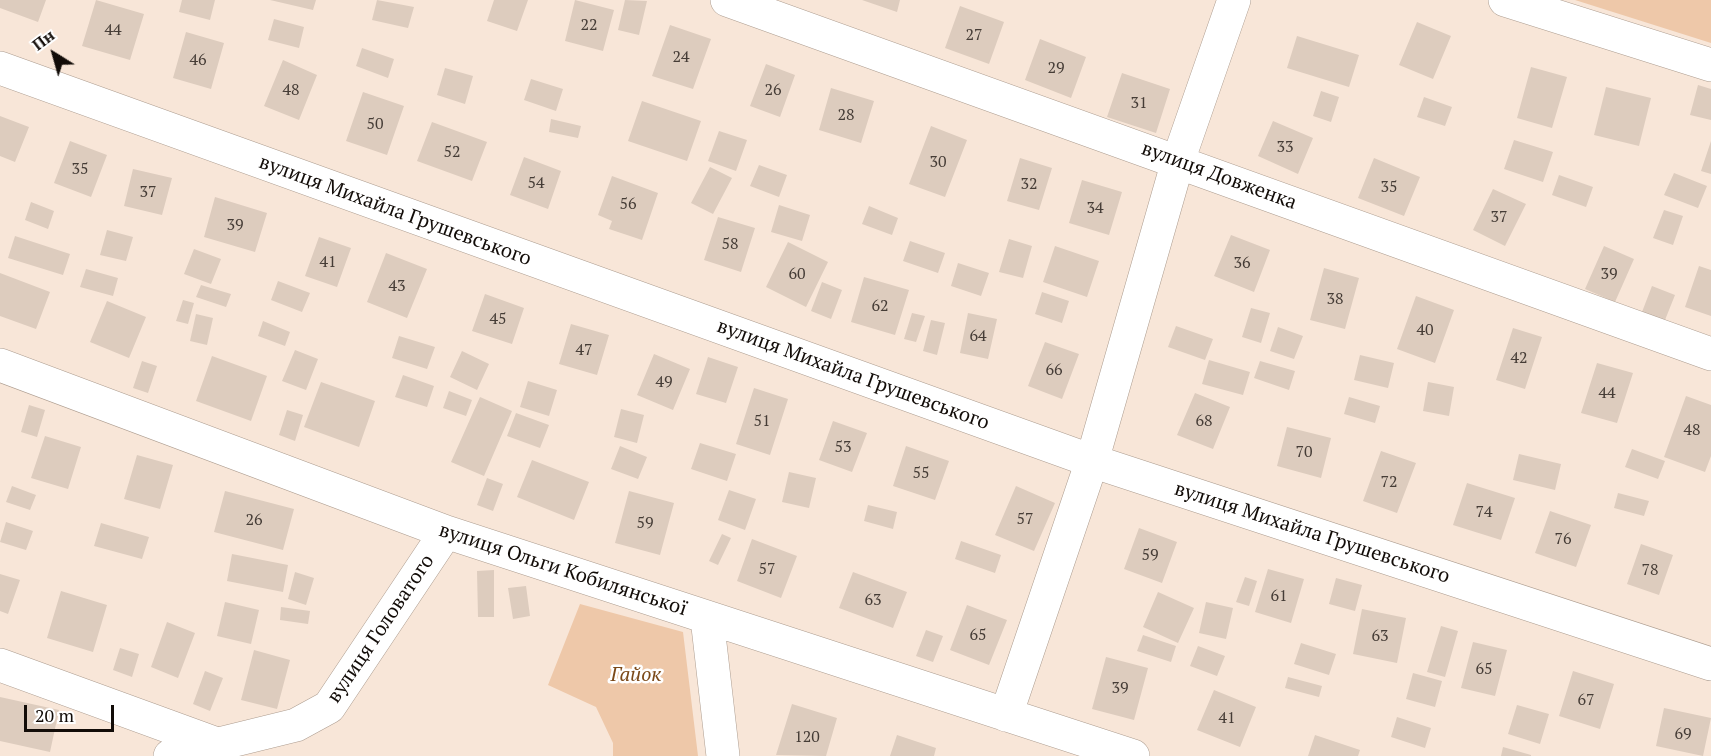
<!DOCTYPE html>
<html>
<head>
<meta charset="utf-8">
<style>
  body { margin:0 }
  #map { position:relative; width:1711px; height:756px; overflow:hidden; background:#f8e6d8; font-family:"PT Serif",serif }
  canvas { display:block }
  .north { position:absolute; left:24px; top:24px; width:60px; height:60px; -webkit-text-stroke:4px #fff; paint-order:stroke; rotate:323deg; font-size:16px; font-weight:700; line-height:24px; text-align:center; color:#120c08 }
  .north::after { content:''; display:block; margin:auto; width:21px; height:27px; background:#120c08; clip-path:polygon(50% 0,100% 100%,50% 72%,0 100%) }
  .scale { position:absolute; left:24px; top:705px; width:90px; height:27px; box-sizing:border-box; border:3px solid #120c08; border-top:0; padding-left:8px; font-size:18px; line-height:21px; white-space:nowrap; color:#120c08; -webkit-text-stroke:4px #fff; paint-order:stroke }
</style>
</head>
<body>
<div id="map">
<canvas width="1711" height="756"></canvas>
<div class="north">Пн</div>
<div class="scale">20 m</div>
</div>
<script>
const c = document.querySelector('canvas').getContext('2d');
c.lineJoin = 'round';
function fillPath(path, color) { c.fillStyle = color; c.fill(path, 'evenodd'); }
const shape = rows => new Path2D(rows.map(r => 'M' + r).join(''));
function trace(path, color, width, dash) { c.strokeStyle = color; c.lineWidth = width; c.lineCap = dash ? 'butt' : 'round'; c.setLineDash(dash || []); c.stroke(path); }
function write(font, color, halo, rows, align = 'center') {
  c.font = font + ' "PT Serif",serif'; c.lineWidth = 5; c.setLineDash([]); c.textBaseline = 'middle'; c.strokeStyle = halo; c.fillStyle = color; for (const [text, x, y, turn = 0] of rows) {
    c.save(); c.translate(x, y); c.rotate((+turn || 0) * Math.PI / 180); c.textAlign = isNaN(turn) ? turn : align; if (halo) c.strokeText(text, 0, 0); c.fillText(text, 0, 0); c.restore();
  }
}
fillPath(shape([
  [1575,0,1711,0,1711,43],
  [580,604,683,632,698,756,613,756,613,743,596,707,548,685]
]), '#eec8a9');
fillPath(shape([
  [0,0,46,0,38,22,0,8],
  [96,0,144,14,130,60,82,46],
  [182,0,215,0,210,20,179,12],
  [270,0,316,0,313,10],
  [377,0,414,7,408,28,372,20],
  [494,0,528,0,517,31,487,21],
  [575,0,614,10,603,51,565,41],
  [625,0,647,1,639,35,618,30],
  [862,0,900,0,897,12],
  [960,6,1004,22,989,64,945,48],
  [274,19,304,27,299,48,268,40],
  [1417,22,1451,36,1433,79,1399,65],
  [670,25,711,39,693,89,652,76],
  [186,32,224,43,211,89,173,78],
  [1297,36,1359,55,1349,87,1287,68],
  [1040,39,1086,57,1071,98,1025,80],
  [362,48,394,59,388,78,356,66],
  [283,60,317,75,299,120,264,106],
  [766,64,795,75,780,117,750,106],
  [1531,67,1567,77,1552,128,1517,118],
  [445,68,473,76,465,104,437,95],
  [1122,73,1170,89,1156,133,1107,117],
  [531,79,563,89,556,111,524,100],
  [1698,85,1711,89,1711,120,1690,115],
  [1606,87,1651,98,1639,146,1594,135],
  [831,88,874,101,861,143,819,130],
  [1321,91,1339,97,1331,122,1313,116],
  [363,92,404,106,387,155,346,141],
  [1424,97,1452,107,1445,126,1417,117],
  [642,101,701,121,687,161,628,141],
  [0,116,29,127,15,162,0,156],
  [551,119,581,126,578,138,549,132],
  [1273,121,1313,138,1298,174,1258,156],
  [432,122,487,142,472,181,417,161],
  [931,126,967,140,945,197,909,184],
  [719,131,747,140,736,171,708,161],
  [1514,140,1553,152,1543,182,1504,169],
  [70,141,107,155,91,197,54,183],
  [1711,141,1711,174,1701,171],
  [524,157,561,171,548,209,510,195],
  [1020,158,1052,168,1039,210,1007,201],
  [1374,158,1420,177,1404,216,1358,198],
  [759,165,787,175,779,197,750,186],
  [710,167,732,178,713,214,691,203],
  [133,169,172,178,162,215,124,206],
  [1674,173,1707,186,1698,208,1664,195],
  [1559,175,1593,187,1586,207,1552,195],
  [612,176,658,193,642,240,609,229,612,221,598,215],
  [1082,180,1122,192,1109,235,1069,223],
  [1493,189,1526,204,1505,246,1473,230],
  [215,197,267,213,255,252,204,237],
  [31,202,54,211,48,229,25,220],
  [779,205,810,215,802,241,771,232],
  [869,206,898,218,892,235,862,224],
  [1664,210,1683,216,1673,245,1653,238],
  [718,217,755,228,741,272,704,260],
  [107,230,133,237,126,261,100,255],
  [1231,235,1270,250,1254,292,1214,276],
  [15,236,70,254,63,275,8,258],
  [319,237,351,248,337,287,305,276],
  [1009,239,1032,246,1023,278,999,272],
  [910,241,945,253,938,273,903,261],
  [788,242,828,262,806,307,766,287],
  [1055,246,1099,261,1087,297,1043,282],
  [1604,246,1634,259,1615,302,1585,289],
  [194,249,221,259,211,284,184,274],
  [386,253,427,269,407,318,367,302],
  [958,263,989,273,981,296,951,286],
  [1699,266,1711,270,1711,316,1685,307],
  [1324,268,1359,278,1345,329,1310,320],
  [86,269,118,278,113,296,80,287],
  [0,273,50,292,36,329,0,316],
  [864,277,909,290,895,335,851,322],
  [278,281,310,293,302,312,271,300],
  [822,282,842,290,831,319,811,311],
  [201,285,231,294,226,307,196,297],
  [1652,286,1675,295,1665,320,1642,312],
  [1042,292,1069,301,1062,323,1035,314],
  [485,294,524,308,512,344,472,331],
  [1416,296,1454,310,1435,363,1397,349],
  [183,300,194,303,188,324,176,321],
  [107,301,146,317,129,358,90,342],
  [1251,308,1270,313,1261,343,1242,337],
  [912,313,925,316,916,342,904,339],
  [968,313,997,319,988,359,960,353],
  [196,314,213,318,207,345,190,341],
  [931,320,945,323,937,355,923,351],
  [263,321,290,332,285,346,258,336],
  [571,324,609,335,597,375,559,364],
  [1176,326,1213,339,1205,360,1168,347],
  [1278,327,1303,336,1294,359,1270,351],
  [1513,328,1542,337,1525,389,1496,380],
  [399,336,435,347,427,369,392,358],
  [1045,342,1079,354,1062,399,1028,386],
  [295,350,318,359,306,390,282,381],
  [462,351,489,364,477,390,450,377],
  [654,354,690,369,673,410,637,395],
  [1360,355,1394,363,1388,388,1354,380],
  [212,356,267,376,251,421,196,401],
  [708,357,738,367,726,403,696,394],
  [1209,360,1250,372,1243,395,1202,384],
  [142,361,157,366,148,393,133,388],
  [1260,361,1295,371,1289,390,1254,378],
  [1597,363,1633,373,1617,423,1581,413],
  [403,375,434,386,427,407,395,397],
  [528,381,557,390,549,416,520,407],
  [321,382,375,401,359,447,304,427],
  [1428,382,1454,387,1449,416,1423,411],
  [754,388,788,399,770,455,736,444],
  [449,391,472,400,466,416,443,408],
  [1195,393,1230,407,1213,449,1177,435],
  [1686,396,1711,405,1711,456,1705,472,1664,457],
  [480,397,512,411,484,476,451,462],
  [1349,397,1380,406,1375,423,1344,414],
  [29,405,45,410,37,437,21,432],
  [621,409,644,415,637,443,614,437],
  [287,410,303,415,295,441,279,435],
  [516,413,549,425,540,448,507,436],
  [833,421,867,433,852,472,819,460],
  [1287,427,1331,438,1321,478,1277,466],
  [45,436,81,447,68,489,31,478],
  [700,443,736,454,727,481,691,469],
  [620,446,647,457,638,479,611,469],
  [906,446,949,461,935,500,893,486],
  [1632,449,1665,461,1658,479,1625,467],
  [1381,451,1416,463,1397,513,1363,501],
  [1519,454,1561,464,1555,490,1513,480],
  [137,455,173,465,160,509,124,499],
  [532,460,589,482,574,520,517,497],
  [789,472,816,478,809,508,782,502],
  [487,478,503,484,493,511,477,505],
  [1467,483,1515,498,1501,540,1453,525],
  [12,486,36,495,30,510,6,502],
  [1016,486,1055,503,1034,551,995,535],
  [729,490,756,499,745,530,718,520],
  [225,491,294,509,283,550,214,532],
  [629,491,674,503,660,555,615,543],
  [1618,493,1649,501,1644,516,1614,508],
  [868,505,897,512,893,529,864,521],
  [1550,511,1591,525,1576,567,1535,553],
  [6,522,33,531,26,550,0,542],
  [101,523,149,537,142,559,94,546],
  [1139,528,1177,542,1162,583,1124,569],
  [722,534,731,538,718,565,709,561],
  [752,539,797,556,781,598,737,581],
  [961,541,1001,555,995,573,955,559],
  [1641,544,1673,555,1659,595,1627,584],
  [232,554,288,565,283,592,227,581],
  [1268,569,1304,579,1291,623,1255,612],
  [494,570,494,617,478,617,477,571],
  [295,572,314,578,306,605,288,599],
  [853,572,907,592,893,628,839,608],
  [0,574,20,580,8,614,0,611],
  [1245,577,1257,581,1249,606,1236,602],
  [1336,578,1362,585,1355,611,1329,604],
  [526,586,530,616,513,619,508,588],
  [61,591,107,605,93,652,47,638],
  [1158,592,1194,608,1178,643,1143,627],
  [225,602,259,610,251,644,217,636],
  [1206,602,1233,608,1226,639,1199,633],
  [967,605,1007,620,989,665,950,650],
  [281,607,310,611,308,624,280,620],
  [1362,609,1406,618,1397,663,1353,654],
  [167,622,195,633,178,678,151,667],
  [1441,626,1458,631,1445,677,1427,672],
  [926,630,943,636,933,662,916,656],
  [1143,635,1176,646,1171,662,1137,651],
  [1473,642,1507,650,1495,696,1461,688],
  [1301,643,1336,654,1329,675,1294,664],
  [1198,646,1225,656,1217,676,1190,666],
  [120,648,139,654,132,677,113,670],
  [254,650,290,660,277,709,241,700],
  [1106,657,1148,668,1134,720,1092,709],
  [205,671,223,678,210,711,193,704],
  [1573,671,1614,684,1600,729,1559,716],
  [1413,673,1442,681,1435,707,1406,699],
  [1288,677,1322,686,1319,697,1285,688],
  [1214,690,1256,707,1240,747,1197,730],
  [0,697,59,710,50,752,0,741],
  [792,704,837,718,826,756,776,755],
  [1517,705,1549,714,1540,744,1508,734],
  [1664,708,1711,718,1703,756,1656,746],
  [1397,717,1431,728,1425,748,1391,737],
  [897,735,936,748,934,756,890,756],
  [1315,735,1360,750,1358,756,1308,756],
  [1503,747,1531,755,1531,756,1501,756]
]), '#ddccbe');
const street = shape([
  [727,0,1711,354],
  [1505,0,1711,65],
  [0,365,446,532,1133,756],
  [707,618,723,756],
  [0,665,214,743],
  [1006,715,1092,461,1178,161,1234,0],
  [170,756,296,725,329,707,446,532]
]);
const secondary = shape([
  [0,68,1092,461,1711,664]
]);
trace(street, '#ad9d90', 34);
trace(secondary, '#ad9d90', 34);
trace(street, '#fff', 33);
trace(secondary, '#fff', 33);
write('16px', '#453c36', null, [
  ["22",589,25],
  ["44",113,30],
  ["27",974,35],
  ["24",681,57],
  ["46",198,60],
  ["29",1056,68],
  ["48",291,90],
  ["26",773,90],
  ["31",1139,103],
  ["28",846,115],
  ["50",375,124],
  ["33",1285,147],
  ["52",452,152],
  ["30",938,162],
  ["35",80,169],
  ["54",536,183],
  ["32",1029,184],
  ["35",1389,187],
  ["37",148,192],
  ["56",628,204],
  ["34",1095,208],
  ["37",1499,217],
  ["39",235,225],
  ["58",730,244],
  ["41",328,262],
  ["36",1242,263],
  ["60",797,274],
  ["39",1609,274],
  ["43",397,286],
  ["38",1335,299],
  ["62",880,306],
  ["45",498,319],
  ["40",1425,330],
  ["64",978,336],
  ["47",584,350],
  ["42",1519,358],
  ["66",1054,370],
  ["49",664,382],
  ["44",1607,393],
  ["51",762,421],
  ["68",1204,421],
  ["48",1692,430],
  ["53",843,447],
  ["70",1304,452],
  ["55",921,473],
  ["72",1389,482],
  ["74",1484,512],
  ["57",1025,519],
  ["26",254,520],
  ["59",645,523],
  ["76",1563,539],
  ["59",1150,555],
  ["57",767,569],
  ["78",1650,570],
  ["61",1279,596],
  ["63",873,600],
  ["65",978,635],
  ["63",1380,636],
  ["65",1484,669],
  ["39",1120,688],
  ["67",1586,700],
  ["41",1227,718],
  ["69",1683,734],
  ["120",807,737]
]);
write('20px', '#120c08', '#fff', [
  ["вулиця Довженка",1219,176,20],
  ["вулиця Михайла Грушевського",395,211,20],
  ["вулиця Михайла Грушевського",853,375,20],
  ["вулиця Михайла Грушевського",1312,533,18],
  ["вулиця Ольги Кобилянської",563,570,18],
  ["вулиця Головатого",381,629,-56]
]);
write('italic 20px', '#7b4918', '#fff', [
  ["Гайок",636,675]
]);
</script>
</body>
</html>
